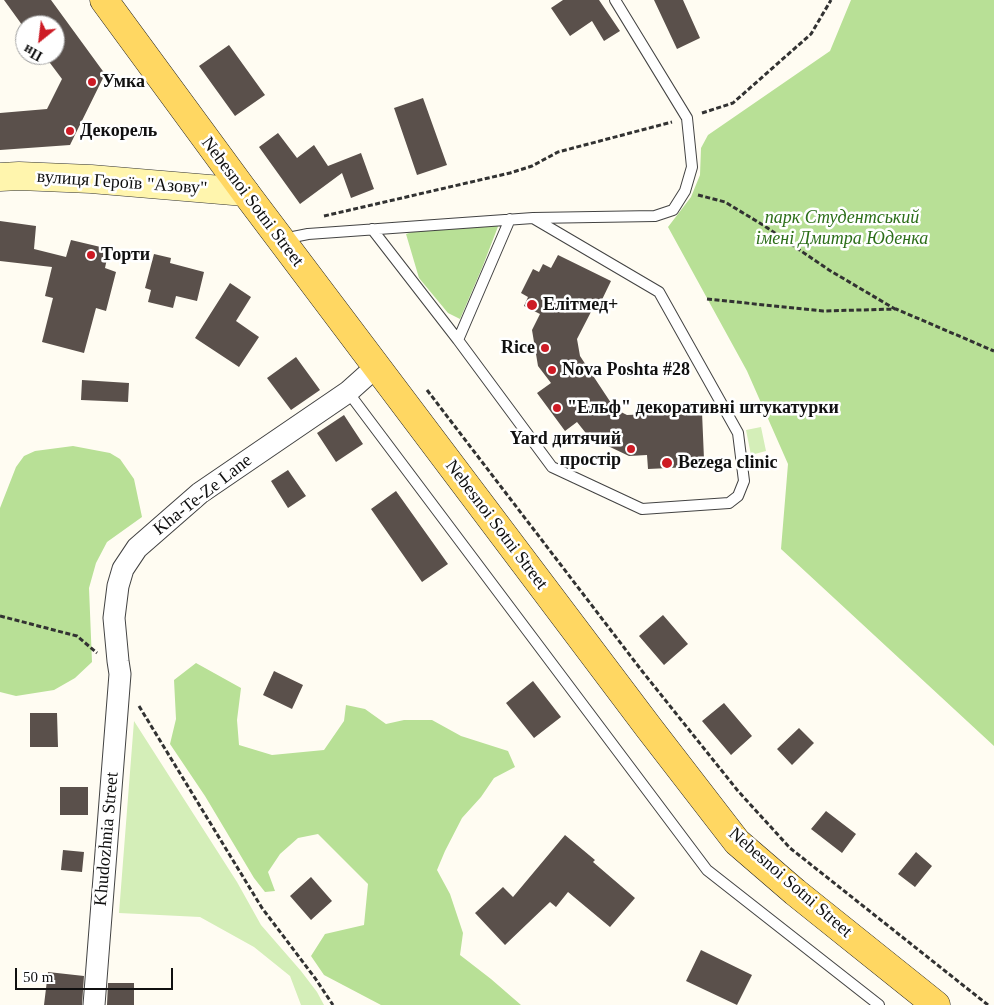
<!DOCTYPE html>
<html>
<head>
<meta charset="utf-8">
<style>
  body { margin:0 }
  #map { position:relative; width:994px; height:1005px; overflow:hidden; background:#fffcf2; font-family:Georgia,serif }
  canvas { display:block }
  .north { position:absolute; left:15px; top:15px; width:50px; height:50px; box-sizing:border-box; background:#fff; border:1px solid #9f9f9f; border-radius:50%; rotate:209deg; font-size:14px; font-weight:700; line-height:20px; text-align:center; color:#101010 }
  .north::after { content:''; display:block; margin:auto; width:18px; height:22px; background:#cd1b25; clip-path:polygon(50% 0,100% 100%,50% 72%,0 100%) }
  .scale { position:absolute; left:15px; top:968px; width:158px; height:22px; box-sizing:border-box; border:2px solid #101010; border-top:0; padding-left:6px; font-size:15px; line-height:18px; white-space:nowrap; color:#101010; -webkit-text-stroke:4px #fff; paint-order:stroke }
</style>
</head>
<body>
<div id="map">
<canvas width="994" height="1005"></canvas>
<div class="north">Пн</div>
<div class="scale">50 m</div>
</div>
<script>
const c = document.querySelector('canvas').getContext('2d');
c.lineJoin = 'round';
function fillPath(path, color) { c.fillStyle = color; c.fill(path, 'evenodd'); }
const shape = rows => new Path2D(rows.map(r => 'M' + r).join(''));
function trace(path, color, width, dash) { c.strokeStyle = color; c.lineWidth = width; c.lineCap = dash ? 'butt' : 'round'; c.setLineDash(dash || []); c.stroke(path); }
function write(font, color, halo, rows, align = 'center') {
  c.font = font + ' Georgia,serif'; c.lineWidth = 5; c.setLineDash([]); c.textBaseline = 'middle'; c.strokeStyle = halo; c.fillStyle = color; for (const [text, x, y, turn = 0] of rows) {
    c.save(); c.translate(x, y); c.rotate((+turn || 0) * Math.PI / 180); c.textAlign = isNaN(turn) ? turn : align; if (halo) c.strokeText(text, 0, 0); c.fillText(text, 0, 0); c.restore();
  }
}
fillPath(shape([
  [761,427,766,451,751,455,746,430],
  [134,721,237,882,261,925,301,971,317,992,324,1005,301,1005,290,976,254,947,200,917,119,913]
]), '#d4eeb8');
fillPath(shape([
  [851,0,994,0,994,746,781,549,788,464,747,371,668,227,691,197,700,175,701,148,708,135,830,51],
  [499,224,482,268,460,319,448,313,419,278,406,234,424,228],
  [73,446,110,453,120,459,134,479,142,517,107,542,96,563,89,588,92,662,75,678,54,690,16,696,0,692,0,508,16,467,24,456,35,451],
  [196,663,241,688,237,720,239,745,272,755,324,750,344,721,346,705,365,709,386,724,404,720,432,720,461,736,508,751,515,767,494,778,481,797,462,818,445,851,437,870,450,894,463,933,460,955,491,979,521,1005,381,1005,324,975,311,956,325,934,364,925,368,884,318,834,298,838,280,854,268,872,275,891,265,892,254,878,205,796,170,744,176,719,174,680]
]), '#b8e096');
fillPath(shape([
  [4,0,51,0,105,74,70,145,0,150,0,113,47,109,62,79,44,55,55,55,55,25,25,25,25,29],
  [563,0,599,0,620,31,604,41,592,21,570,36,551,8],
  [654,0,683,0,700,38,677,49],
  [229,45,265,95,235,116,199,66],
  [423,98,447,165,417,175,394,108],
  [278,133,297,158,314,145,328,166,361,153,374,189,351,198,342,173,300,204,259,147],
  [0,221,36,226,34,249,66,257,71,240,109,249,105,268,116,272,106,311,96,308,84,353,42,342,53,298,45,296,52,267,0,261],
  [154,254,171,258,170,263,204,272,197,301,176,296,173,308,148,302,151,290,145,288],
  [558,255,611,281,597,310,593,308,577,339,580,356,615,409,627,415,702,412,704,459,690,460,690,467,648,469,647,455,629,456,589,437,577,422,565,431,537,393,551,383,538,366,532,330,540,314,524,306,528,297,521,293,533,269,539,272,543,264,551,268],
  [230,283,251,297,236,321,259,337,239,367,195,338],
  [296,357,320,390,291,410,267,378],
  [82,380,129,383,128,402,81,400],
  [344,415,363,444,336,462,317,433],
  [288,470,306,496,288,508,271,481],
  [396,491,448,564,422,582,371,509],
  [663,615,688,644,664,665,639,636],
  [274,671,303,685,292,709,263,695],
  [533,681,561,717,534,738,506,703],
  [724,703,752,736,731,755,702,721],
  [30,713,57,713,58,747,30,747],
  [799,728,814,743,792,765,777,749],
  [60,787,88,787,88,815,60,815],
  [826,811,856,834,842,853,811,829],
  [565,835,595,860,593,862,635,898,610,927,568,892,556,907,550,902,505,945,475,913,503,887,513,897],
  [63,850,84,852,82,872,61,870],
  [916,852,932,866,915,887,898,874],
  [311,877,332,901,311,920,290,896],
  [701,950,752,975,737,1005,686,981],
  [48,972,84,976,82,1005,44,1005],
  [108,983,134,983,134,1005,107,1005]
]), '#5a504b');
const lane = shape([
  [510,219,458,340,552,467,642,509,729,503,738,496,744,481,738,433,659,292,533,218],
  [372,229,458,340],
  [283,239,308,234,533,218,655,216,673,210,685,191,692,167,687,118,615,0],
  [348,392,707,870,879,1005]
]);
const street = shape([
  [94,1005,120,674,118,661,114,618,118,586,123,569,137,548,200,493,348,392,377,366]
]);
const secondary = shape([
  [0,177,19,176,91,179,245,192]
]);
const primary = shape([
  [104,0,245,192,649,728,737,842,795,892,936,1005]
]);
trace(lane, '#434343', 12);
trace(street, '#434343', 23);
trace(secondary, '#323232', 29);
trace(primary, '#212121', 29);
trace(shape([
  [702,113,733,103,811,34,831,0],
  [698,195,725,202,763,225,829,270,895,309],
  [324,216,510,173,532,166,558,152,672,122],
  [707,299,823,311,896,309,994,351],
  [427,390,642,671,738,791,790,848,988,1005],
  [0,616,77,636,97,653],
  [139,706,262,908,315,978,333,1005]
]), '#323232', 3, [5, 2.5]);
trace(lane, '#fff', 10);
trace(street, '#fff', 21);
trace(secondary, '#fff5ad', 28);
trace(primary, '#ffd762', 28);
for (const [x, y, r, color] of [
  [92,82,5,"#cd1b25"],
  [70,131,5,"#cd1b25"],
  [91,255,5,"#cd1b25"],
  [532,305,6,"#cd1b25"],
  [545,348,5,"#cd1b25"],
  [552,370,5,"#cd1b25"],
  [557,408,5,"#cd1b25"],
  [631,449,5,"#cd1b25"],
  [667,463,6,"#cd1b25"]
]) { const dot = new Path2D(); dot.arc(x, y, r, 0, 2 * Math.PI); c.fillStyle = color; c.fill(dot); trace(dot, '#fff', 2); }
write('bold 18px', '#101010', '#fff', [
  ["Умка",102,82],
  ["Декорель",80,131],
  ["Торти",101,255],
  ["Елітмед+",543,305],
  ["Rice",535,348,"right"],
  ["Nova Poshta #28",562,370],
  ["\"Ельф\" декоративні штукатурки",567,408],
  ["Yard дитячий",621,439,"right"],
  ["простір",621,460,"right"],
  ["Bezega clinic",678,463]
], 'left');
write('18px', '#101010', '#fff', [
  ["вулиця Героїв \"Азову\"",122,183,4],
  ["Nebesnoi Sotni Street",252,202,53],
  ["Kha-Te-Ze Lane",203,495,-38],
  ["Nebesnoi Sotni Street",496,525,53],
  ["Khudozhnia Street",107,839,-85],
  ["Nebesnoi Sotni Street",790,883,41]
]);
write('italic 18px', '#2c6e19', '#fff', [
  ["парк Студентський",842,218],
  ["імені Дмитра Юденка",842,239]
]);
</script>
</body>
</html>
